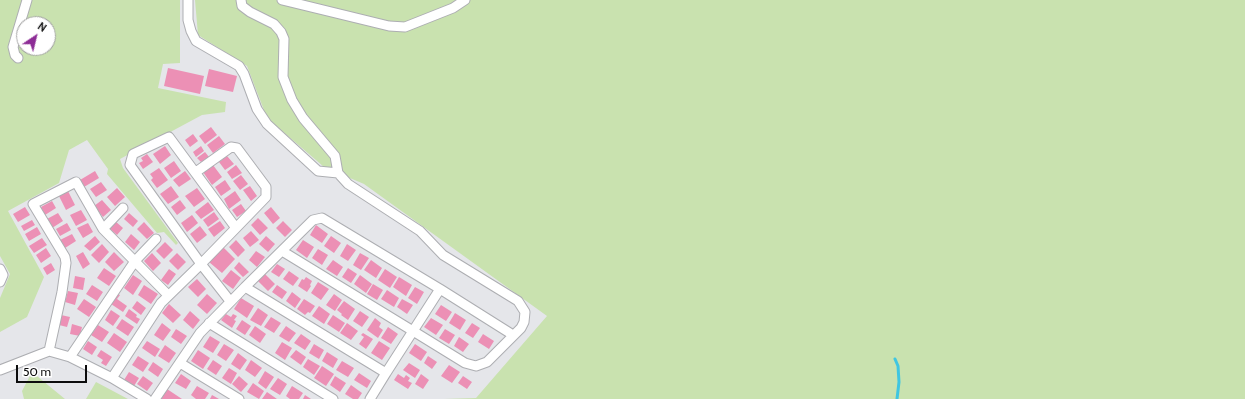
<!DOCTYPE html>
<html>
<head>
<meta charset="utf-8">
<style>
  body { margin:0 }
  #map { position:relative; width:1245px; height:399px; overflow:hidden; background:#e5e6ea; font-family:Cabin,sans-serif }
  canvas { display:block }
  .north { position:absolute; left:16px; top:16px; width:40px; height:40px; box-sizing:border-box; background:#fff; border:1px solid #9e9e9e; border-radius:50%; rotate:35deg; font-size:11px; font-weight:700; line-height:16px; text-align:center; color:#0c0c0d }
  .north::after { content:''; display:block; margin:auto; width:14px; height:18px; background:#8d2d96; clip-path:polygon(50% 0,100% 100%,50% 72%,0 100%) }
  .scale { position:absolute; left:16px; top:365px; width:71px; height:18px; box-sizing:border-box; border:2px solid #0c0c0d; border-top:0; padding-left:5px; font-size:12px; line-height:14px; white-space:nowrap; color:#0c0c0d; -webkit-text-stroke:3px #fff; paint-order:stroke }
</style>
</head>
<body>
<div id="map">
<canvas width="1245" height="399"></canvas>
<div class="north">N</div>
<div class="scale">50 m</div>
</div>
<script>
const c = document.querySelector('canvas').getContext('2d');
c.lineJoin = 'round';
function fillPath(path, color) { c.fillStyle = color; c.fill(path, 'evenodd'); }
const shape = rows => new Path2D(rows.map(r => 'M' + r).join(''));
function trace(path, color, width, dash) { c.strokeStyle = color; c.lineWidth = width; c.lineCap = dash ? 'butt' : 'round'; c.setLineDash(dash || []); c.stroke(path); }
fillPath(shape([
  [0,0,180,0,180,63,163,64,158,88,226,102,225,112,202,115,120,159,123,168,178,243,176,245,164,232,157,233,107,174,108,169,87,140,69,150,59,183,8,211,44,277,27,317,0,332,0,298,10,274,0,256],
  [24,24,48,24,48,48,24,48],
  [195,0,1245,0,1245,399,444,399,476,398,547,316,364,184,324,167,267,118,247,66,198,35],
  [32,372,65,399,24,399,22,391],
  [96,382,128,399,86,399]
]), '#c9e2af');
trace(shape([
  [895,359,898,366,899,382,897,399]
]), '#3fc6e1', 3);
fillPath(shape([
  [168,68,204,76,200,94,164,86],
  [209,69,237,76,233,92,205,86],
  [211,127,217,135,205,144,199,136],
  [193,134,198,141,190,147,185,140],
  [219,136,225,144,213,153,207,145],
  [165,146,171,155,160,164,153,154],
  [201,146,204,151,196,157,193,152],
  [205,152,209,157,201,162,197,158],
  [147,154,153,162,143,169,139,163,143,161,141,158],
  [227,156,234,164,225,170,219,162],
  [174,161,181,171,171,178,164,168],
  [213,165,222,177,212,185,203,172],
  [236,165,242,173,232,179,227,172],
  [159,168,168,180,157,188,151,180,153,178,150,174],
  [95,171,99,178,84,187,80,180],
  [185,171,191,179,179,187,173,180],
  [241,175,248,184,240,190,233,181],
  [225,180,231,189,221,196,215,187],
  [101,182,107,190,96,197,90,189],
  [171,186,179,197,168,204,160,194],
  [250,186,257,196,251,201,243,190],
  [117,188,125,197,115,206,107,197],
  [197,188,205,199,194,207,185,196],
  [68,191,75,205,66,210,59,196],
  [235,191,241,200,229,209,224,199],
  [102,200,111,210,103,217,94,206],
  [180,200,186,208,177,215,171,207],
  [52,201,56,208,45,215,41,207],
  [208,202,214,210,201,219,195,212],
  [241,204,246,211,237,217,232,210],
  [25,207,30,215,18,222,13,214],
  [271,207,280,218,273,224,264,213],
  [81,210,87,220,76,226,70,215],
  [214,212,219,219,208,227,203,220],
  [58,213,63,221,52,228,47,219],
  [129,213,138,221,133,227,124,219],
  [192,215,198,223,187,232,181,223],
  [258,218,268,228,260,235,251,225],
  [32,220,35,225,24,231,21,226],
  [115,221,123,228,117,235,109,228],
  [220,221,225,228,214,237,208,229],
  [283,221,292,230,285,237,276,228],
  [144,222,154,233,147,239,137,229],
  [67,223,71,230,60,236,56,229],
  [88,223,93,232,83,238,77,228],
  [316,225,328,234,322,243,310,235],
  [200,226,207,235,197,243,190,234],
  [37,227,41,234,29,241,25,234],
  [251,231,259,240,250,247,243,238],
  [72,234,76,241,65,248,60,240],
  [131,234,140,242,134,250,125,242],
  [95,236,100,242,90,251,84,246],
  [266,236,275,244,268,252,259,244],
  [331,236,341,243,334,253,324,246],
  [42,238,47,245,34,253,29,246],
  [236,240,245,250,238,257,229,247],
  [303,240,314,247,307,258,296,250],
  [165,242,173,250,164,259,156,251],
  [102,244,109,252,99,263,91,255],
  [347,244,356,250,348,261,340,256],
  [223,247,235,259,222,273,209,262],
  [46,248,51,256,41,263,36,255],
  [318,249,328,255,322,265,312,258],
  [256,251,265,257,257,267,249,260],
  [83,252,90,264,83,269,76,256],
  [114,252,124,262,114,271,105,262],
  [152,253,161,263,153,271,144,261],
  [177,253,186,262,178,270,169,261],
  [360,253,369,258,361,270,353,265],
  [333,260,343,267,337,276,326,269],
  [371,260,382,268,376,278,364,270],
  [239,262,249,272,243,277,234,268],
  [51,263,55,270,47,275,43,268],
  [277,264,285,269,279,277,271,272],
  [104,268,116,276,109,286,97,278],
  [348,268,357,274,351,283,342,277],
  [169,269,176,274,168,285,161,280],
  [385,269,397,277,390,288,378,280],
  [231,270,241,278,233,289,222,281],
  [289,271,299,278,293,286,283,279],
  [265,274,275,284,268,291,258,281],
  [133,275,142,281,133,295,124,288],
  [360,275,372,284,366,293,354,284],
  [75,276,85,278,83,290,73,288],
  [306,277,312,281,310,285,311,286,307,292,298,286,302,279,304,280],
  [399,277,412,285,406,296,393,287],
  [197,279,206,289,198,297,188,287],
  [318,282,329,289,321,300,311,293],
  [373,284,383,290,377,300,367,294],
  [92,285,103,292,97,301,86,294],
  [144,285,158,294,151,304,138,295],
  [277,285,287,292,282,299,272,292],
  [415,287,424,292,417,304,408,298],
  [387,290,399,298,394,307,381,299],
  [68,291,78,293,75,305,65,302],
  [292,292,301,299,295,308,286,301],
  [118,294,120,295,117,299,127,306,123,312,111,304],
  [207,294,217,303,207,314,197,305],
  [334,294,342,300,335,311,326,305],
  [241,298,254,306,247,318,234,309],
  [84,299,96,307,89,317,77,309],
  [304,299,315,306,310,313,308,312,305,315,297,309],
  [402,299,413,305,407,314,397,307],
  [137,301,146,308,141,315,132,308],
  [344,301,355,309,348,320,341,315,342,314,337,310],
  [169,304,181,315,173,323,162,313],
  [441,305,452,312,446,321,435,314],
  [319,306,330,314,324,324,312,316],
  [258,308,268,315,261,326,250,320],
  [129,309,137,315,136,317,140,319,137,324,125,316],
  [111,310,120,316,113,326,105,320],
  [190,311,200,320,193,329,183,320],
  [360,311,369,317,362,327,353,321],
  [455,313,466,320,460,330,449,323],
  [226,314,231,317,233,314,237,316,234,320,236,321,232,328,221,320],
  [61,315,70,317,67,327,59,325],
  [333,315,345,323,339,332,327,324],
  [271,317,281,323,274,333,264,327],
  [375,318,381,323,379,327,383,330,378,338,367,330],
  [431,318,443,325,436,335,424,327],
  [122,319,134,327,128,336,116,328],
  [242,320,251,326,245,335,236,329],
  [162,323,171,330,163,341,154,335],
  [347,323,358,331,351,340,340,333],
  [472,323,480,328,473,338,465,333],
  [72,324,82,327,80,336,70,334],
  [98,325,109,332,102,342,91,335],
  [255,326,266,334,260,343,249,335],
  [286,326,296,333,289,342,279,336],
  [388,327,398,334,391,344,381,338],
  [176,329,187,336,181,344,171,337],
  [445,329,455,335,449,344,439,338],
  [114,333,127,342,120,352,107,343],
  [363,333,373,339,366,349,359,344,364,337,361,335],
  [301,334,311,341,305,350,294,343],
  [483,334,494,341,489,349,478,342],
  [210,336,220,342,213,353,203,347],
  [459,337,469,344,463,352,454,346],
  [88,341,97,347,92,355,83,349],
  [147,341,160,349,155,357,142,348],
  [379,341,390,348,382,360,371,353],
  [282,342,292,348,285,360,275,353],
  [224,344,234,350,226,361,217,355],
  [314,344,324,350,319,359,309,353],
  [415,344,427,352,421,361,409,353],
  [165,345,176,353,169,363,158,356],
  [101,350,112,357,106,366,101,363,103,360,97,356],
  [198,350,210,358,203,369,191,361],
  [296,350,306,357,301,365,290,357],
  [327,352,338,359,333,368,322,361],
  [238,353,247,360,240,370,231,364],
  [138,356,149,363,143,372,132,365],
  [428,356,437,362,432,369,424,363],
  [308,359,320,366,314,375,303,367],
  [213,360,222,366,216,375,207,369],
  [251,360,262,368,255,377,245,370],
  [342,361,354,368,348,377,336,370],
  [153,362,163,369,158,377,148,370],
  [409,363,420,370,415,378,403,370],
  [449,365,460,372,452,383,441,376],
  [322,366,334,374,326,386,314,378],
  [229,368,237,373,231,384,222,378],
  [265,371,274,377,266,389,258,383],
  [129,372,139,378,134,386,124,380],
  [359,373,371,381,367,388,354,380],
  [181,374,191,381,186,389,175,383],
  [398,374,404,378,406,375,410,378,408,381,412,383,408,389,394,380],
  [421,374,429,380,423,389,415,384],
  [143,376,153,383,147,391,137,384],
  [239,376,248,384,241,392,232,384],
  [335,376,346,383,340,392,330,385],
  [463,376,472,382,467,389,458,383],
  [278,378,287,384,280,395,270,389],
  [253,383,264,391,259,399,247,392],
  [351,385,362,393,358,399,353,399,345,394],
  [197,386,209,393,205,399,196,399,191,395],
  [292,386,303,393,299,399,290,399,286,396],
  [167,389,182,399,161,399],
  [267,392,277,399,262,399],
  [212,395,219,399,210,399],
  [305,395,311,399,303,399]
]), '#ec90b5');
const street = shape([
  [188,0,188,20,191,31,196,41,239,66,244,74,257,109,267,124,318,171,338,173],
  [241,0,242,6,250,12,274,24,281,32,284,39,283,77,292,100,303,118,335,156,338,173,348,184,420,231,443,255,518,301,525,312,524,322,521,328,487,362,476,366,465,363,413,331,386,373],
  [282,0,389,26,405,27,453,8,465,0],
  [18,58,15,55,13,47,27,0],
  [196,172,231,147,237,148,266,187,266,197,236,228],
  [103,229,123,208],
  [282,251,413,331,440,289,513,335],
  [0,269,3,275,0,282],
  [245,287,313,220,322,218,440,289],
  [209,323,333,399],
  [49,351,62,292,66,263,65,257,33,204,76,182,103,229,168,295],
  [70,357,135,261,156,239],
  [180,363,239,399],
  [0,370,49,351,70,357,112,378,147,399],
  [112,378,161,303,201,264,236,228,169,137,133,154,130,165,201,264,230,301],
  [155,399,200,333,245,287,386,373,370,399]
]);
trace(street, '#adaeb2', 11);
trace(street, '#fff', 9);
</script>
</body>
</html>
